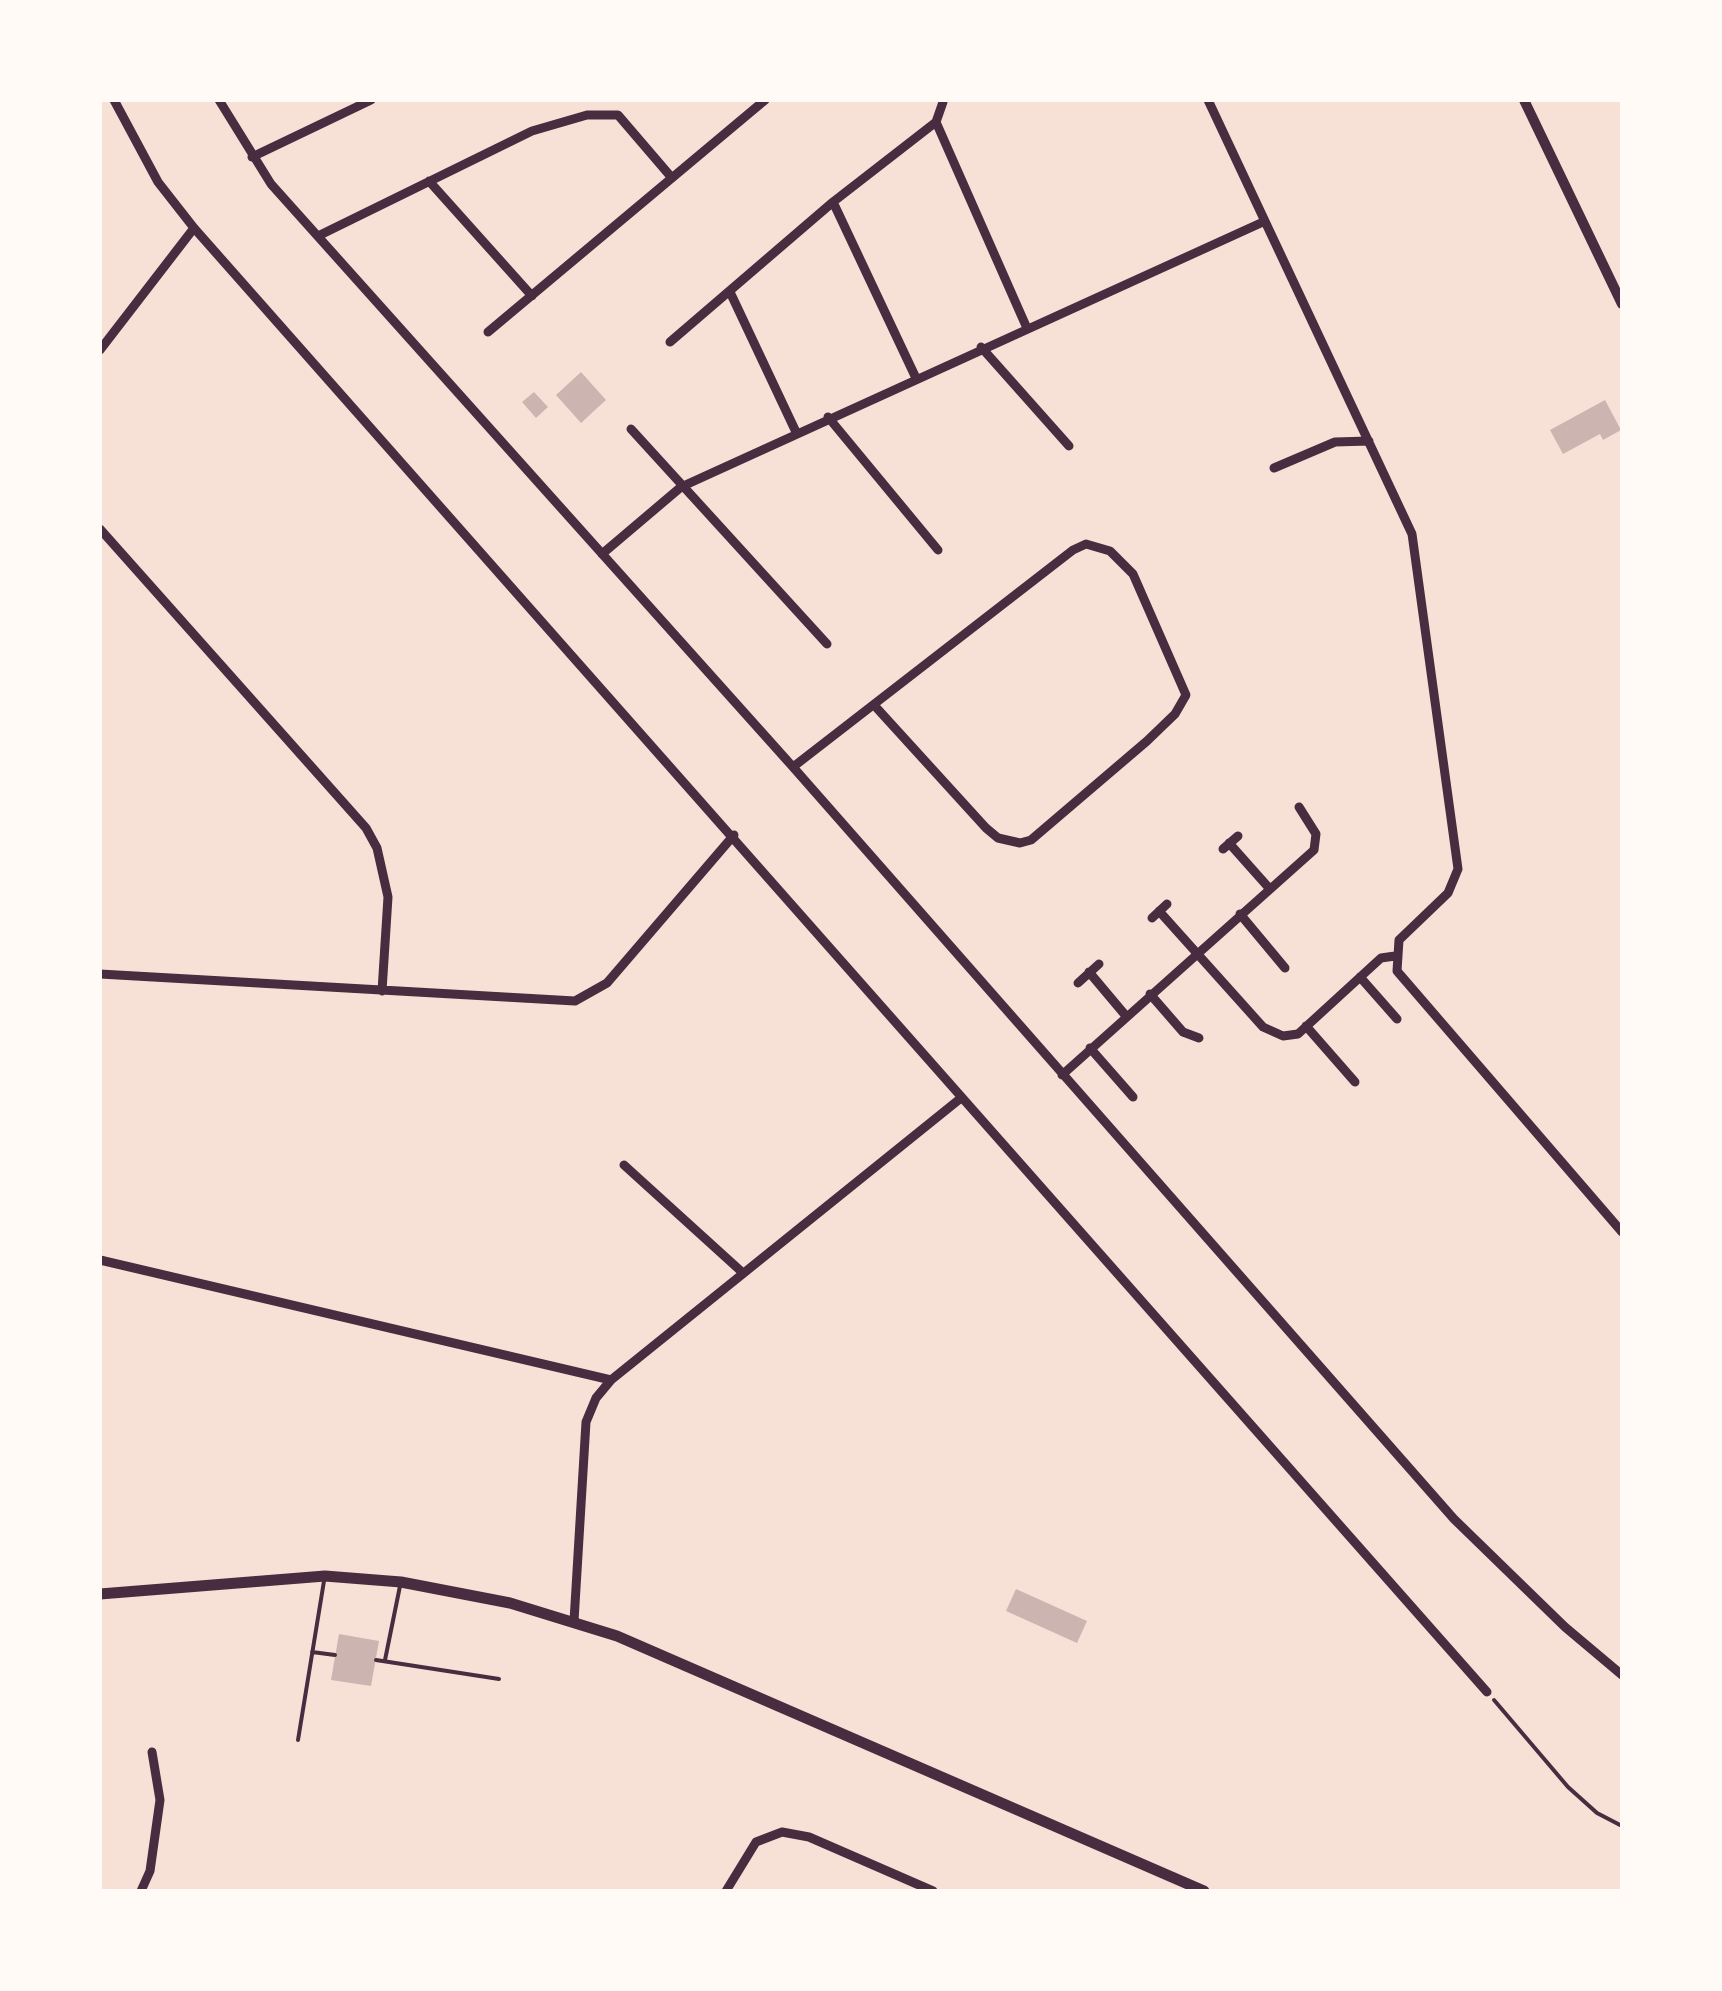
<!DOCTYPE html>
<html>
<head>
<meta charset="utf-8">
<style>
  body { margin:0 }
  #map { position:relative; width:1722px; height:1991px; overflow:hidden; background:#f7e1d7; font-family:"Golos Text",sans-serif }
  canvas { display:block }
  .frame { position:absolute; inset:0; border:102px solid #fffaf5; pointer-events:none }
</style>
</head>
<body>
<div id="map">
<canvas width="1722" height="1991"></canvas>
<div class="frame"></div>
</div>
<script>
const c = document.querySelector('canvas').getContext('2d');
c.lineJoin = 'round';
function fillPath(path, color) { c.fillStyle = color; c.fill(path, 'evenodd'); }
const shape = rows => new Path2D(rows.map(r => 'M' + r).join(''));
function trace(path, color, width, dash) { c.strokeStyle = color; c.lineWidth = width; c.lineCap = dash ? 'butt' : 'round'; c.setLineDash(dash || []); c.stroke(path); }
fillPath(shape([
  [581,372,606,400,581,423,556,395],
  [534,392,548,407,536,418,522,402],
  [1605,400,1621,430,1603,440,1600,434,1563,454,1550,430],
  [1016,1589,1087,1621,1077,1643,1006,1611],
  [339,1634,379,1641,371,1686,331,1680]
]), '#ccb4b1');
trace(shape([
  [1494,1700,1568,1787,1597,1813,1622,1826]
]), '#4a2c40', 4);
trace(shape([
  [312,1652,335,1655],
  [376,1660,499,1679],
  [385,1660,400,1586],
  [298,1740,324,1581]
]), '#4a2c40', 4);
trace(shape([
  [114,100,158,182,194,228,1487,1692],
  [219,100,271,184,793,767,1454,1519,1565,1627,1622,1675],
  [1208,100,1412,534,1458,869,1448,893,1399,940,1397,971,1622,1232],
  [936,122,1026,326],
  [252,157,371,100],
  [429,181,532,296],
  [833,202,915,376],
  [318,236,532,131,587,115,618,115,672,178],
  [730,292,796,432],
  [488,332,765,100],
  [670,342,833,202,936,122,943,102],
  [981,347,1069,446],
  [100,350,194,228],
  [828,417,938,550],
  [631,429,827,644],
  [1274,468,1335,442,1369,441],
  [100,529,366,828,377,848,388,897,382,991],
  [602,554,681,487,1263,222],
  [793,767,1073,550,1086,544,1110,551,1133,574,1186,695,1175,714,1147,741,1031,840,1020,843,998,838,986,828,874,705],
  [1229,843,1269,888],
  [1223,849,1238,836],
  [1159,911,1263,1027,1283,1036,1298,1034,1381,958,1395,956],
  [1240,914,1285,968],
  [1152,918,1167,904],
  [1089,972,1126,1016],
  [100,974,575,1001,607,983,734,835],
  [1360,977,1397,1019],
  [1078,983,1099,964],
  [1150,994,1183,1032,1199,1038],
  [1306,1026,1355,1082],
  [1090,1048,1133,1097],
  [1062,1075,1314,850,1316,834,1299,807],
  [624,1165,743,1273],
  [100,1260,611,1380],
  [574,1621,586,1422,596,1398,611,1380,961,1098],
  [141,1891,150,1871,160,1800,152,1752],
  [726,1891,756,1842,782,1832,809,1837,933,1891]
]), '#4a2c40', 9);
trace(shape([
  [1524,100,1622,304]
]), '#4a2c40', 10);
trace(shape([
  [100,1594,325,1576,401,1582,510,1603,617,1636,1204,1891]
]), '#4a2c40', 11);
</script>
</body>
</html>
